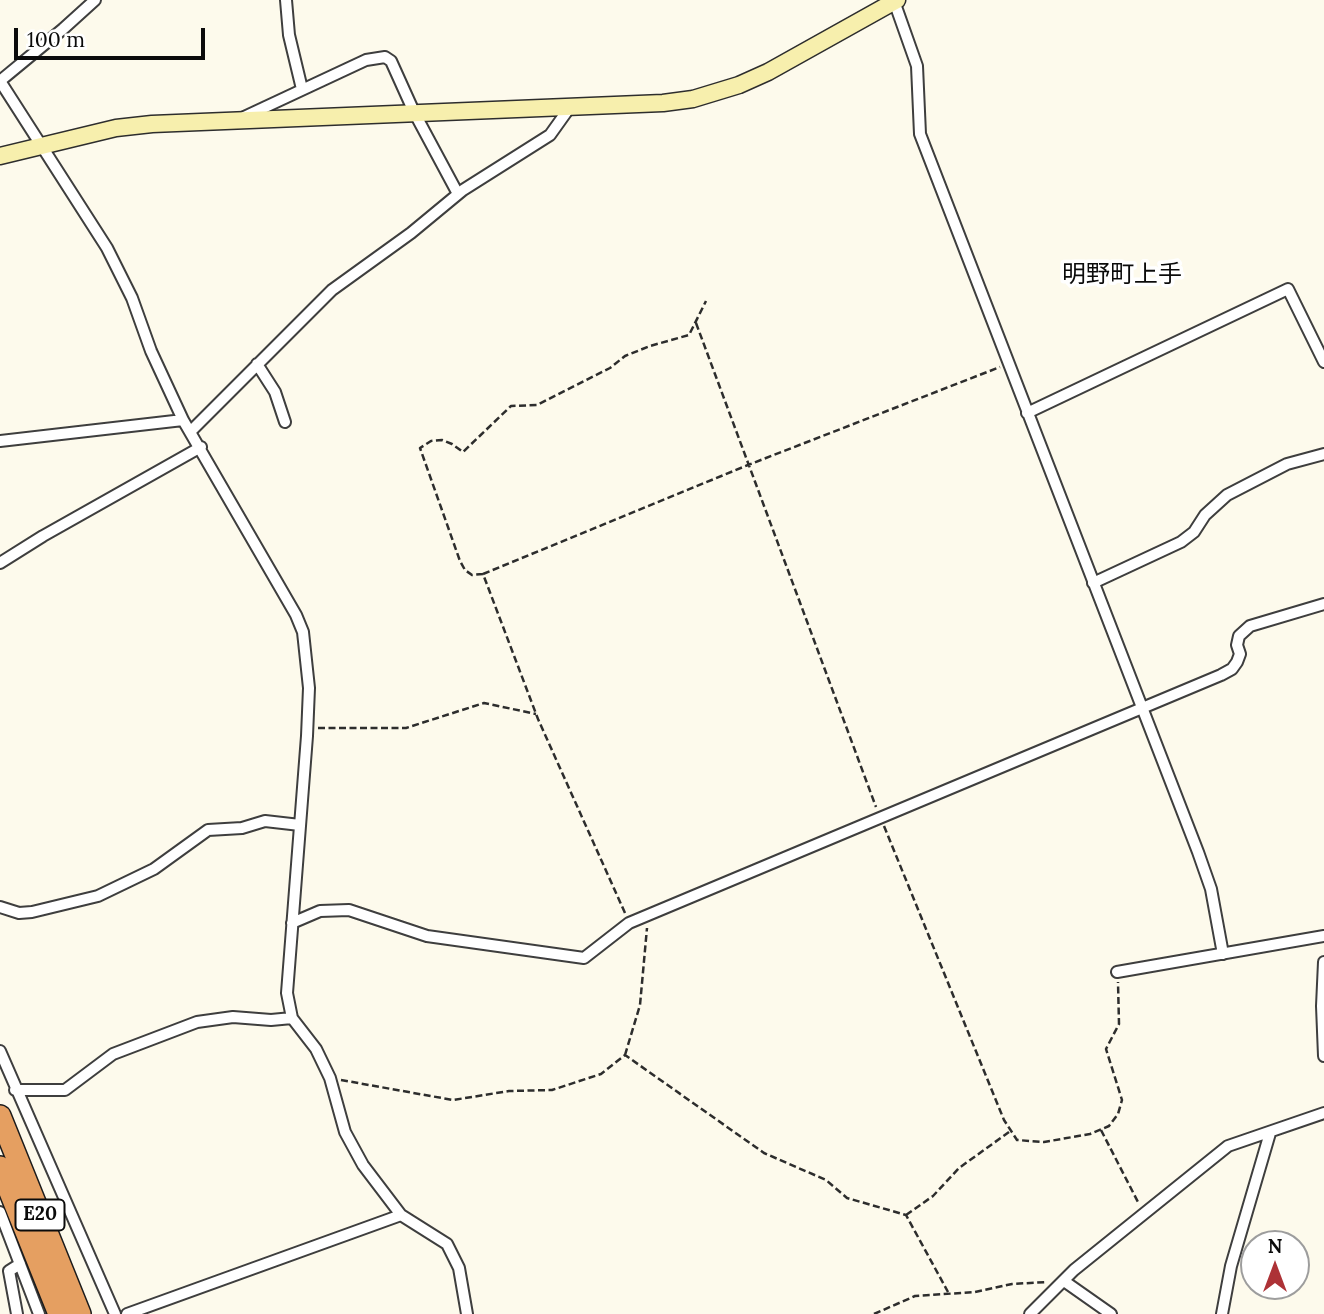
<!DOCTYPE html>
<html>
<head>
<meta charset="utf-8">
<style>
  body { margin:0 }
  #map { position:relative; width:1324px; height:1314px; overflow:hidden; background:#fdfaec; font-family:Lora,serif }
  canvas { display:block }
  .north { position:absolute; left:1240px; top:1230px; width:70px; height:70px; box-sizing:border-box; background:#fff; border:2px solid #9d9d9d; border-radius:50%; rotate:0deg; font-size:19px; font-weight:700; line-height:28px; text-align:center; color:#0b0b0b }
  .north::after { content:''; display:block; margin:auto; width:24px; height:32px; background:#ad3236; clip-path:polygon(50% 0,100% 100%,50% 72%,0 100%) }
  .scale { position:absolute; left:14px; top:28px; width:191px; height:32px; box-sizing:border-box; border:4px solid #0b0b0b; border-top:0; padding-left:9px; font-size:21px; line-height:24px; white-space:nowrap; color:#0b0b0b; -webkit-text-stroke:5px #fff; paint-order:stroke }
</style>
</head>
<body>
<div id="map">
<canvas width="1324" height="1314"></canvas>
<div class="north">N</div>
<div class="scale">100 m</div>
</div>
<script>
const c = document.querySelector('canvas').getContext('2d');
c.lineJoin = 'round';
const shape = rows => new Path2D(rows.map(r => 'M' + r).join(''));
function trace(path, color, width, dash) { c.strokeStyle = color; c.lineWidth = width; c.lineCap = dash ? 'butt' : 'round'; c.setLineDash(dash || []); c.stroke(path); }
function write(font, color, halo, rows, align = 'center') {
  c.font = font + ' Lora,"Noto Sans JP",serif'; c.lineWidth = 7; c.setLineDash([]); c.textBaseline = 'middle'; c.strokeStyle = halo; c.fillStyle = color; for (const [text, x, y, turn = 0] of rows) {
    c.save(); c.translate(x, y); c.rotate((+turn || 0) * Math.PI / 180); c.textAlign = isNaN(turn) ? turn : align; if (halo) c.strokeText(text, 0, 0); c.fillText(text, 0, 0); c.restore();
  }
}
const street = shape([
  [286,0,289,35,302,89],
  [894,1,917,66,920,134,1198,852,1211,889,1223,954],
  [0,81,107,248,132,298,151,351,183,420,296,615,303,632,309,688,307,736,287,993,292,1018,316,1049,330,1078,345,1132,363,1165,401,1215,447,1244,459,1268,467,1314],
  [0,81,63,29,95,0],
  [244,117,366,60,385,57,391,61,414,112,458,194],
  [257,364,275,392,285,422],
  [1027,413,1288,289,1324,362],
  [190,432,332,290,411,233,463,190,550,135,570,107],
  [0,441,183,420],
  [0,563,43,536,201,447],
  [1093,583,1181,542,1194,532,1205,515,1227,495,1287,464,1324,454],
  [0,907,19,913,32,912,98,896,154,869,208,830,242,828,265,821,300,825],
  [292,923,320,911,349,910,427,936,584,958,629,923,1221,675,1232,669,1237,662,1240,654,1237,645,1239,636,1250,626,1324,604],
  [1324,962,1322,1006,1324,1056],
  [1117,972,1324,936],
  [0,1051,115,1314],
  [15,1090,65,1090,113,1054,197,1022,233,1017,271,1020,292,1018],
  [0,1212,39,1314],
  [1064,1281,1111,1314],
  [17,1314,9,1271,20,1264],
  [127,1314,401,1215],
  [1030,1314,1074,1270,1228,1146,1324,1113],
  [1222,1314,1231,1266,1270,1133]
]);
const secondary = shape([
  [0,156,116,128,152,124,663,103,693,99,739,85,768,72,897,0]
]);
const highway = shape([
  [0,1116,80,1314],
  [0,1167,59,1314]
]);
trace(street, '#3e3e3e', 14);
trace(secondary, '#2d2d2d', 19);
trace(highway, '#1c1c1c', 24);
trace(shape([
  [696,323,876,807],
  [483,574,748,465,1000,367],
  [318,728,406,728,484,703,536,714],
  [884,826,1004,1120,1017,1140,1044,1142,1090,1134,1109,1126,1118,1114,1122,1100,1106,1049,1119,1024,1118,982],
  [625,913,538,719,483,574,472,575,465,570,460,561,420,448,431,441,442,440,452,444,463,452,511,406,537,405,610,368,625,356,650,346,689,335,706,301],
  [625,1055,640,1005,647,928],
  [341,1080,453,1100,509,1091,552,1090,601,1074,625,1055,764,1153,826,1180,847,1198,906,1215,948,1292],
  [1101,1130,1139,1204],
  [906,1215,933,1196,959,1168,1009,1132],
  [874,1314,915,1296,975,1292,1012,1284,1047,1282]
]), '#2d2d2d', 2.5, [7, 3.5]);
trace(street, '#fff', 10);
trace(secondary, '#f7efad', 16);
trace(highway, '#e59f61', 21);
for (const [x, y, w] of [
  [40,1215,49]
]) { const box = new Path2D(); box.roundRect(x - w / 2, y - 15.5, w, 31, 5); c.fillStyle = '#fff'; c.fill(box); trace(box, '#0b0b0b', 2); }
write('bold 19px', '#0b0b0b', null, [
  ["E20",40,1215]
]);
write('24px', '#0b0b0b', '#fff', [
  ["明野町上手",1122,275]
]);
</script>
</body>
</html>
